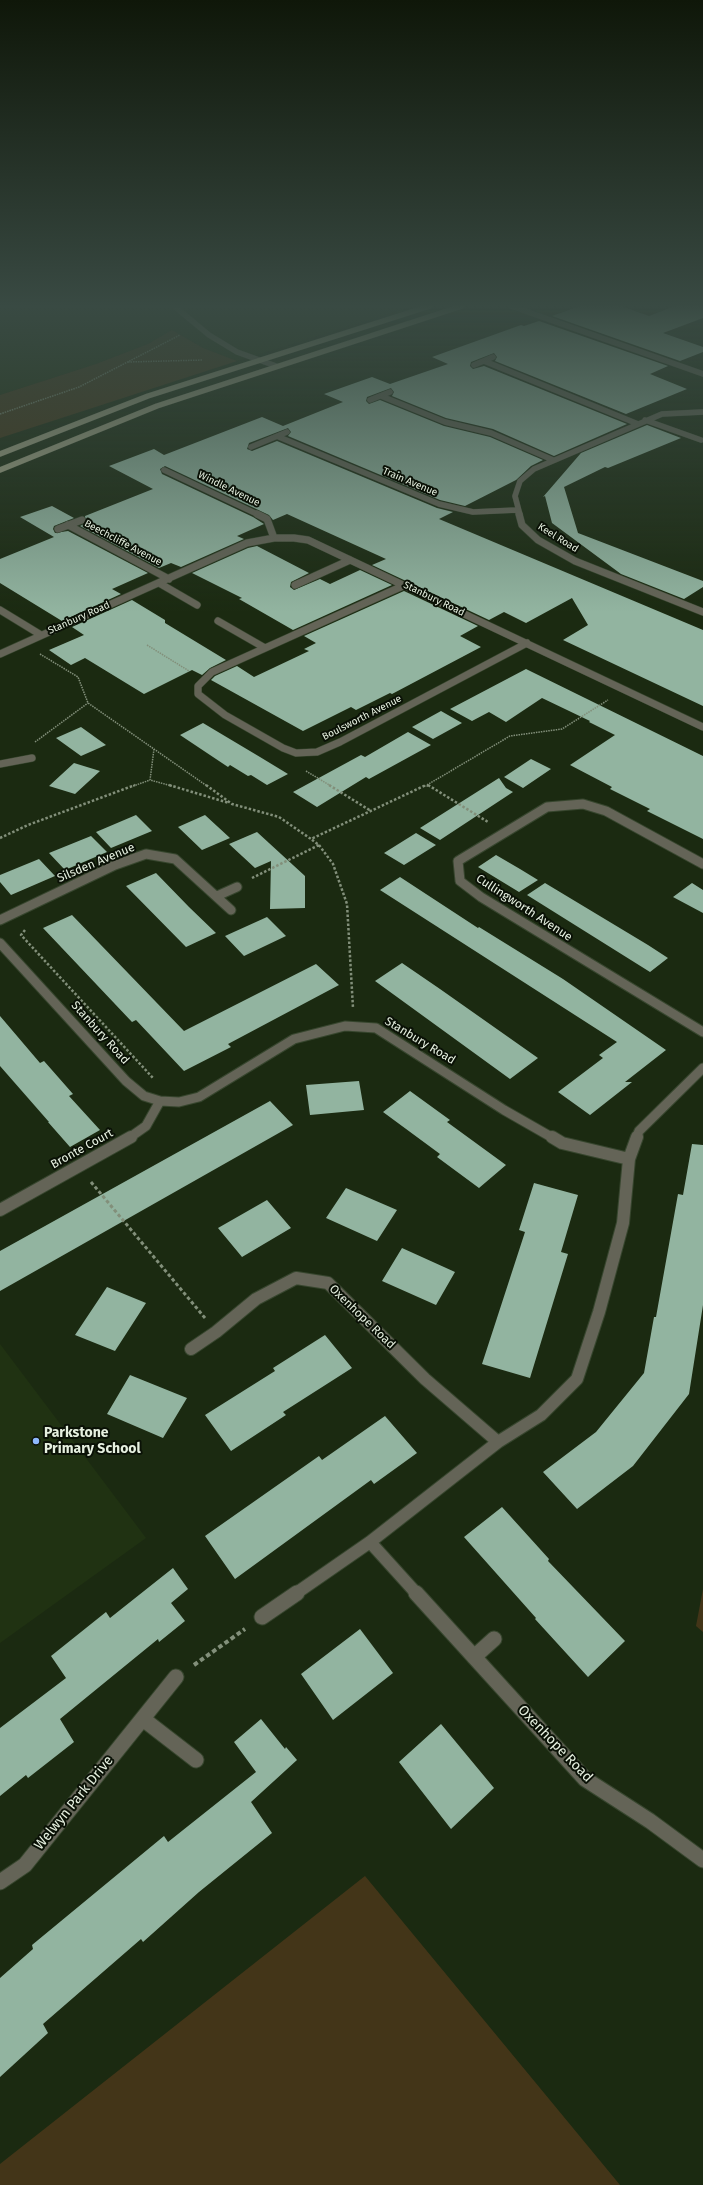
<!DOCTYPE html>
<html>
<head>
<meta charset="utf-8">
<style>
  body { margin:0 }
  canvas { display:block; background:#1b2a11 }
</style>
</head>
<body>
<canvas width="703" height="2185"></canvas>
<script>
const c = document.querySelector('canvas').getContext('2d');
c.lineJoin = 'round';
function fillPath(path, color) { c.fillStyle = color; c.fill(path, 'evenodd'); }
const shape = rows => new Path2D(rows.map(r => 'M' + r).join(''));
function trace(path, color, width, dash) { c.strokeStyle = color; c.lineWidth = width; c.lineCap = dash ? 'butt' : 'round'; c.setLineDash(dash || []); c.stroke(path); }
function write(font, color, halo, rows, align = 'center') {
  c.font = font + ' "Fira Sans",sans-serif'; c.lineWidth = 4; c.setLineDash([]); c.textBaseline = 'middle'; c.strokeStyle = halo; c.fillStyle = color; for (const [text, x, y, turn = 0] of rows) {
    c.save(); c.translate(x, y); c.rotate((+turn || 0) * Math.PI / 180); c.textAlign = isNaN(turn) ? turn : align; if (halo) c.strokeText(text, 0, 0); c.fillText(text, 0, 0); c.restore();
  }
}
fillPath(shape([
  [0,306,413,306,237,361,203,348,172,330,148,344,96,364,0,395],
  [0,1344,146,1538,0,1643]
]), '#203212');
fillPath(shape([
  [172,330,203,348,237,361,0,438,0,395,96,364,148,344],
  [703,1589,703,1632,696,1626],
  [365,1876,620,2185,0,2185,0,2164]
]), '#433518');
fillPath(shape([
  [580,306,621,306,649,316,675,306,703,306,703,318,663,333,703,347,703,352,680,361,552,316],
  [539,321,668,366,650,374,687,389,626,414,495,361,497,357,494,353,471,362,470,366,473,369,484,366,627,424,554,456,493,429,446,418,392,396,394,392,391,388,367,397,366,401,369,404,380,400,444,426,490,437,543,460,531,466,516,480,465,506,440,500,288,436,291,432,288,428,249,443,247,449,252,451,277,441,437,508,453,512,439,519,703,630,703,706,563,640,588,625,572,598,526,623,504,612,489,620,372,565,386,559,287,514,273,520,269,515,165,466,160,469,162,474,253,517,264,524,237,536,244,539,181,567,171,563,159,568,80,526,86,523,85,516,153,489,109,466,154,449,164,455,262,417,283,426,343,402,324,394,372,377,390,384,448,364,432,357,521,325,524,326],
  [647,425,681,438,608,468,605,467,564,487,578,533,703,581,703,587,684,599,621,574,552,523,545,496,543,497,581,453],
  [52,506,74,518,54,526,53,529,55,533,68,531,148,573,112,589,121,594,62,621,0,583,0,559,54,537,20,517],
  [257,546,309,573,291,582,290,587,294,590,320,579,330,584,360,570,392,585,293,630,239,599,242,598,192,573,248,548],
  [404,591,478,626,460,636,481,647,392,694,390,693,356,710,351,707,303,731,211,680,215,676,237,666,254,677,309,651,304,649,316,643,304,636],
  [132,600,165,620,165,623,226,660,210,668,202,675,192,670,144,694,85,658,71,665,49,650,84,635,72,627],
  [526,669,703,756,703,839,647,811,650,809,610,789,612,787,570,765,615,735,589,722,590,721,542,698,506,722,489,712,472,721,450,709],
  [441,711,462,723,433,739,412,727],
  [203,723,260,757,288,774,267,785,251,775,248,776,230,765,228,767,180,735],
  [81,727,106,745,81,756,56,738],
  [408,732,431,745,369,779,366,777,317,807,293,792,361,755,365,757],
  [531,759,551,769,523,788,504,777],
  [74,763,100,771,75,794,49,786],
  [499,778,506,788,513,792,440,840,420,828],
  [136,815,152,831,111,848,96,832],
  [205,815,230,838,202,850,178,827],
  [257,832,305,876,305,908,270,909,271,861,255,868,229,844],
  [416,833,436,845,404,865,384,853],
  [91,836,107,852,65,870,49,853],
  [496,855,520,869,538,880,519,892,478,867],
  [39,859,55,876,11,895,0,882,0,875],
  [156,873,189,907,216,933,186,947,126,886],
  [400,877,478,928,479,927,563,979,666,1050,625,1082,632,1082,590,1115,558,1092,603,1058,599,1055,617,1042,380,890],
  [545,883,648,945,668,958,650,972,527,895],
  [692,883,703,890,703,913,673,897],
  [72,915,184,1031,316,964,339,985,228,1044,231,1047,184,1071,136,1020,132,1022,43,928],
  [267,917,286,936,244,956,225,936],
  [402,963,440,989,538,1058,510,1079,375,981],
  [0,1016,40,1063,44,1061,73,1094,69,1096,100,1130,70,1147,48,1122,49,1122,0,1066],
  [359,1081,364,1110,310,1115,306,1085],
  [410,1091,450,1120,447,1122,506,1165,479,1188,437,1157,440,1154,383,1112],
  [270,1101,293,1125,0,1291,0,1251],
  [692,1144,703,1145,703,1305,689,1394,633,1466,577,1509,543,1472,596,1432,644,1373,654,1317,656,1317,678,1194,683,1195],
  [534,1183,578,1195,561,1252,568,1254,530,1378,482,1364,525,1232,519,1230],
  [346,1188,397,1210,377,1241,326,1218],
  [267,1200,291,1228,242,1257,218,1228],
  [402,1248,455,1272,436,1305,382,1281],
  [107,1287,146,1303,115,1351,75,1335],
  [325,1335,352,1368,283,1412,286,1415,231,1451,205,1415,275,1371,273,1368],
  [130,1375,187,1398,163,1438,107,1414],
  [385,1416,417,1453,374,1484,371,1480,235,1579,205,1536,319,1456,322,1460],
  [502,1507,549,1559,548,1561,625,1641,588,1677,535,1619,536,1618,464,1537],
  [173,1568,188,1589,171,1603,185,1621,159,1642,158,1639,60,1719,74,1742,28,1778,26,1775,0,1796,0,1728,66,1678,51,1656,106,1612,110,1618],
  [360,1629,393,1673,333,1720,301,1674],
  [261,1719,285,1749,286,1747,297,1760,251,1802,272,1833,199,1892,143,1942,141,1939,43,2024,48,2033,0,2077,0,1978,33,1949,32,1945,164,1836,168,1842,256,1772,234,1742],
  [441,1724,494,1788,451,1829,399,1762]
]), '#92b4a0');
const minorFar4 = shape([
  [174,306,209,335,237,352,276,366],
  [511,306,703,374],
  [484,361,638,424],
  [474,365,493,357],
  [381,396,445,422,491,433,553,460],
  [370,400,390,392],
  [645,420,701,440],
  [279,437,439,504,473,512,517,510],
  [251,447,287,432],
  [164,470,259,515],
  [520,515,515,496,520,481,534,469,662,414,703,412]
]);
const minorFar3 = shape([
  [257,514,267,519,274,538],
  [519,514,522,525,538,540,575,561,703,612],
  [68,525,169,579],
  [58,529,82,520],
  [159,583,197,605],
  [295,585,350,560],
  [405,585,212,672,198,686,198,694,225,715,283,748,296,753,317,752,340,742,527,643],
  [0,610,41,635],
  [218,621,265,648],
  [0,654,247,543,274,538,294,538,308,540,703,727],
  [0,764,32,758]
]);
const minorFar2 = shape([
  [703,864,606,811,583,804,547,807,458,861,460,881,481,897,703,1032],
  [217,896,237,887],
  [0,920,115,865,146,854,175,859,231,910],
  [0,943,126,1081,144,1096,160,1101,179,1102,199,1097,294,1039,345,1026,376,1028,504,1110,553,1138],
  [129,1138,146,1126,160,1101],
  [636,1138,639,1131,703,1068]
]);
const minorFar1 = shape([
  [552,1137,562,1143,629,1159,637,1137],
  [0,1210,131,1137],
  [191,1349,216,1332,256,1299,296,1278,328,1283,425,1379,498,1442],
  [370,1542,417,1594],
  [295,1594,370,1542,498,1442,541,1415,577,1379,599,1312,623,1223,629,1159]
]);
const minor = shape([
  [416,1593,585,1779,650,1821,703,1860],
  [262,1617,297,1593],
  [474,1657,494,1639],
  [143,1719,196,1760],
  [0,1882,25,1865,176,1677]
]);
const major = shape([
  [0,454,148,396,430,306],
  [0,470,157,406,462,306]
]);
trace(minorFar4, '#37462e', 6);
trace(minorFar3, '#37462e', 8);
trace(minorFar2, '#37462e', 11);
trace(minorFar1, '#37462e', 14);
trace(minor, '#37462e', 17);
trace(major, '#37462e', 6);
trace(shape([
  [128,362,203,360],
  [0,414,79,387,180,335],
  [147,645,189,671],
  [40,654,78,677,88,703,207,786],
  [35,742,88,703],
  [154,749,150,780,172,786],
  [306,771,331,786],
  [427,785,510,736,562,729,608,700],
  [133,786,150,780],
  [424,786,429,786]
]), '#828f7a', 1.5, [1.5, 1]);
trace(shape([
  [169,785,229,803],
  [206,785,232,804,279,817,311,839,426,785],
  [329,785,371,811],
  [428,785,488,822],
  [0,838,28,825,135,785],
  [319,845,333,864,347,904,353,1008],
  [252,878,319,845,311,839],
  [25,930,21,935,153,1078]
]), '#828f7a', 2.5, [2.5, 2]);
trace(shape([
  [91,1182,205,1318]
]), '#828f7a', 3, [3.5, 2.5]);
trace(shape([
  [194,1665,245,1629]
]), '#828f7a', 4, [4.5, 3]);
trace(minorFar4, '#646457', 5.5);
trace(minorFar3, '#646457', 7);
trace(minorFar2, '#646457', 9);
trace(minorFar1, '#646457', 12);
trace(minor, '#646457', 15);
trace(major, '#a3a487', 5.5);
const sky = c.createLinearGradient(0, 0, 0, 612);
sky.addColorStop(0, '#0f1709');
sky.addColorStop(0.5, '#394a43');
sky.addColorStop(1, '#394a4300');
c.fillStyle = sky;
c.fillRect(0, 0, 703, 612);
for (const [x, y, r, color] of [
  [36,1441,4,"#8eb9fd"]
]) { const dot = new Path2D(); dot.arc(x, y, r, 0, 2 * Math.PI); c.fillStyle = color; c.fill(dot); trace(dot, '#0a1106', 1.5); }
write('10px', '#e6f0e0', '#0a1106', [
  ["Train Avenue",410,482,23],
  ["Windle Avenue",229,489,26],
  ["Keel Road",558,538,32],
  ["Beechcliffe Avenue",123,543,28],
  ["Stanbury Road",434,599,26],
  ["Stanbury Road",79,618,-24],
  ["Boulsworth Avenue",362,718,-27]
]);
write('12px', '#e6f0e0', '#0a1106', [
  ["Silsden Avenue",96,863,-23],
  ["Cullingworth Avenue",524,908,33],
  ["Stanbury Road",100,1033,48],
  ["Stanbury Road",420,1041,31],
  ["Bronte Court",82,1149,-29],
  ["Oxenhope Road",362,1317,44]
]);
write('bold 14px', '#e6f0e0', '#0a1106', [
  ["Parkstone",44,1433],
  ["Primary School",44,1449]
], 'left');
write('14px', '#e6f0e0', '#0a1106', [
  ["Oxenhope Road",555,1744,46],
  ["Welwyn Park Drive",74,1803,-51]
]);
</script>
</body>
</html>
